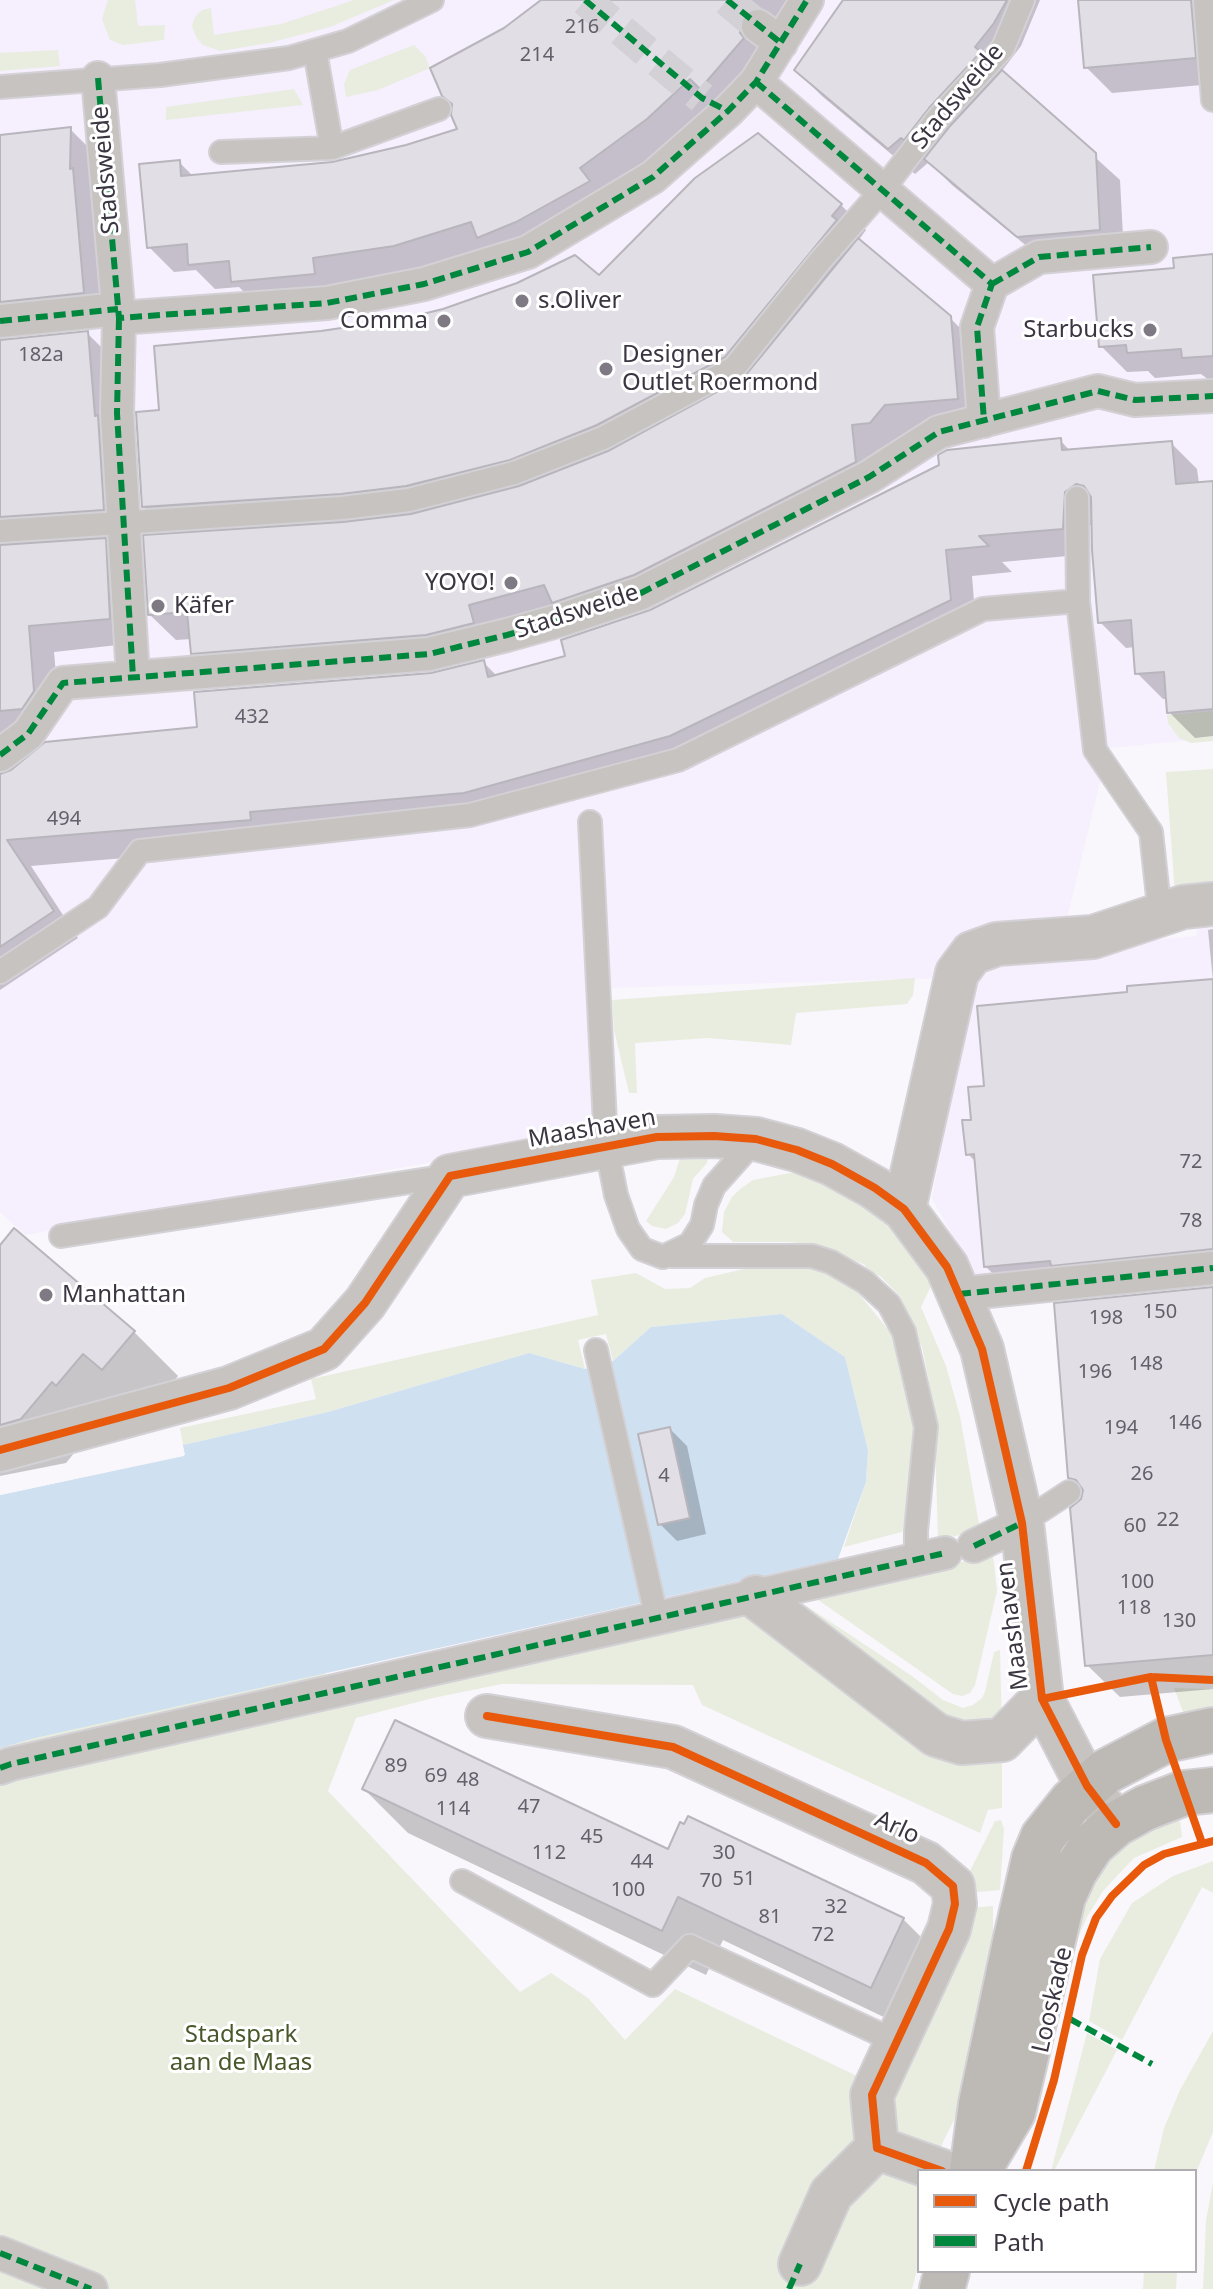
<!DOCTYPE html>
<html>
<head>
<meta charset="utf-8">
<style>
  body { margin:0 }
  #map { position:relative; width:1213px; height:2289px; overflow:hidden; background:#f9f7fb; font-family:"Noto Sans",sans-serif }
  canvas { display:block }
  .legend { position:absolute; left:917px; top:2169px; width:280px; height:104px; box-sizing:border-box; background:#fff; border:2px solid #b1aeb3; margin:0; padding:10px 14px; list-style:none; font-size:24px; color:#3b3541 }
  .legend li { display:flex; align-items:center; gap:16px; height:40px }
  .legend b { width:40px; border:2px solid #b1aeb3 }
</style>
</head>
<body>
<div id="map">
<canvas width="1213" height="2289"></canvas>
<ul class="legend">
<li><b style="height:10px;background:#e8590c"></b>Cycle path</li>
<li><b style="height:10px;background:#00873e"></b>Path</li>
</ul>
</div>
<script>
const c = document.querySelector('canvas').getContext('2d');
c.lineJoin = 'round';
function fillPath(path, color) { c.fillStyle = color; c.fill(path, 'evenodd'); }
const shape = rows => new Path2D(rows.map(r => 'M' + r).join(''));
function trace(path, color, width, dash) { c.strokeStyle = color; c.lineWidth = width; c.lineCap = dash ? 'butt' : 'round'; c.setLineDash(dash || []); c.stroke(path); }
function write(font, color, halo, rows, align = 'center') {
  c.font = font + ' "Noto Sans",sans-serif'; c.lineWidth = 6; c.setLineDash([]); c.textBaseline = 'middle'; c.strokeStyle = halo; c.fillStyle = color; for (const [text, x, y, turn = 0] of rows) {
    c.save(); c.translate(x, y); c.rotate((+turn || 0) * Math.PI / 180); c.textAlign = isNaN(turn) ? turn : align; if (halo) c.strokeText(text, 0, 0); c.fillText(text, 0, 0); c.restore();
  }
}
fillPath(shape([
  [0,0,1213,0,1213,738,1108,748,1066,923,942,978,605,988,611,1130,25,1235,0,1212],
  [1213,913,1213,1276,980,1287,932,1198,974,980,993,956,1196,936,1202,914]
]), '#f6effd');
fillPath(shape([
  [108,0,135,0,138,26,165,25,164,40,123,45,110,40,102,19],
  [354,0,394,0,330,27,269,43,220,51,203,45,196,37,192,26,195,17,202,10,211,8,214,35,281,24],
  [414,45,425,56,430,68,378,90,346,97,344,84,350,70],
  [58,50,60,66,0,71,0,53],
  [294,89,303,105,166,120,166,107],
  [1213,711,1213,741,1191,743,1179,738,1168,723,1167,715],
  [1213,769,1213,890,1175,894,1166,772],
  [915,978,913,995,907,1004,796,1013,791,1045,708,1038,635,1043,637,1093,629,1093,614,1030,612,1000],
  [708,1156,707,1163,693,1179,685,1214,678,1223,666,1229,652,1226,646,1221,674,1177,680,1158],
  [795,1172,825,1182,852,1197,887,1224,924,1270,931,1286,921,1307,946,1366,960,1416,979,1524,977,1531,938,1540,934,1406,922,1347,900,1296,880,1276,869,1274,865,1265,818,1245,788,1242,733,1242,722,1232,724,1212,732,1197,740,1189,753,1180],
  [761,1265,802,1266,830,1272,859,1294,895,1338,918,1426,918,1452,902,1532,844,1547,866,1482,868,1450,845,1357,782,1314,651,1327,613,1361,606,1334,578,1340,585,1369,529,1353,328,1412,183,1445,180,1428,316,1399,311,1379,598,1315,591,1280,636,1273,665,1289,690,1288,705,1278],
  [993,1555,997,1591,975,1685,970,1693,962,1696,953,1694,811,1595],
  [796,1599,912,1676,943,1700,963,1708,973,1705,982,1698,985,1692,994,1652,1000,1650,1002,1730,968,1732,782,1602],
  [741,1611,1002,1750,1002,1808,988,1810,980,1833,702,1705,693,1685,502,1684,433,1698,356,1718,328,1791,520,1992,551,1973,588,1998,625,2040,675,1989,857,2076,893,2082,969,1908,993,1906,993,1948,960,2108,943,2142,933,2171,919,2171,919,2262,912,2289,0,2289,0,1745,325,1671,332,1705],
  [1174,1688,1213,1689,1213,1720,1188,1725],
  [1179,1812,1182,1837,1134,1858,1103,1891,1087,1917,1072,1952,1040,2092,1030,2087,1093,1873,1141,1830],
  [1001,1820,1004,1829,1000,1890,966,1893,964,1883,995,1821],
  [1213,1861,1213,1893,1202,1887,1122,2040,1089,2021,1100,1959,1132,1903,1173,1876],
  [1213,2031,1213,2132,1195,2175,1195,2171,1154,2171,1164,2128,1180,2090],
  [1087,2033,1117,2050,1054,2171,1051,2171],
  [1213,2182,1213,2289,1203,2289,1206,2221],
  [1144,2271,1177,2271,1176,2289,1143,2289]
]), '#e8ede0');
fillPath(shape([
  [782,1314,845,1357,868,1450,866,1482,838,1559,35,1738,0,1748,0,1495,184,1456,183,1445,328,1412,529,1353,585,1369,613,1361,651,1327]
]), '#cfe0f0');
fillPath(shape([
  [182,1441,185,1455,0,1495,0,1491,180,1452,179,1444]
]), '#f9f7fb');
fillPath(shape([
  [543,0,793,0,765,60,672,144,542,246,420,270,338,283,339,299,258,306,239,287,215,289,196,270,174,272,149,247,179,162,193,176,333,164,407,147,460,130,505,29],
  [845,0,1040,0,1021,46,1001,72,1120,180,1124,255,1045,261,952,185,929,162,915,174,822,96,796,70],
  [1080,0,1213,0,1213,84,1112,93,1086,67],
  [70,129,96,155,110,319,14,332,7,341,87,333,113,359,129,535,102,537,131,566,136,643,54,652,60,718,41,745,199,729,483,662,498,677,567,658,650,612,1060,440,1071,452,1171,443,1197,469,1199,484,1213,483,1213,736,1195,738,1169,712,1168,699,1163,699,1137,673,1135,647,1126,648,1100,622,1093,525,1090,525,1089,554,1002,562,1012,572,972,576,976,626,697,762,276,845,31,866,78,938,0,990,0,135],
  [841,205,866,230,858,241,950,318,976,344,983,424,911,429,896,447,877,450,880,488,493,630,218,678,193,653,191,639,176,640,150,615,173,535,144,507,162,412,321,333,403,321,599,278],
  [1213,256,1213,383,1201,374,1155,378,1148,371,1127,372,1101,346,1176,270],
  [1213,929,1213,1284,1085,1297,1081,1293,1018,1298,985,1266,977,1163,968,1154,973,1121,986,1088,1129,994,1213,981,1208,930],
  [0,1248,134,1332,178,1376,148,1413,97,1425,66,1463,0,1476],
  [1213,1289,1213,1689,1120,1697,1087,1665,1085,1492,1070,1477],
  [670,1429,687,1446,706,1534,677,1541,660,1524],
  [364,1789,669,1851,903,1919,948,1964,915,2032,723,1940,706,1975,408,1833]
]), '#0003');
const building = shape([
  [541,0,752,0,740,19,740,33,744,38,700,89,690,79,647,119,580,168,590,181,516,222,477,238,471,222,394,246,313,258,315,274,231,282,229,261,188,265,187,244,147,248,139,164,180,160,181,176,332,162,406,145,457,129,451,115,452,104,442,96,430,68,504,28,541,0],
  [843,0,1007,0,994,23,975,47,981,52,929,108,904,140,901,138,888,149,794,70,843,0],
  [1078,0,1191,0,1196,58,1084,68,1078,0],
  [1002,70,1096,153,1100,230,1017,237,924,159,950,126,1002,70],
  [71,127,70,169,73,168,84,293,0,302,0,135,71,127],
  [758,133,842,204,832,216,837,220,725,357,597,425,510,460,406,486,341,494,142,507,136,412,159,410,154,346,321,331,402,319,443,309,517,283,575,255,599,275,695,178,758,133],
  [858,238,951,316,958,399,885,405,870,423,852,425,856,462,634,575,552,603,544,585,469,605,474,623,426,635,191,654,187,612,148,615,143,535,343,522,411,514,519,486,608,451,744,377,858,238],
  [1213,254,1213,356,1182,358,1181,349,1127,353,1126,345,1099,347,1093,275,1174,268,1173,258,1213,254],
  [88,331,95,416,98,415,104,510,0,517,0,340,88,331],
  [1061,438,1062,450,1172,441,1176,484,1213,481,1213,709,1167,713,1164,672,1135,674,1131,620,1098,623,1092,550,1091,497,1084,486,1076,484,1065,492,1063,529,979,536,989,546,946,550,951,600,670,736,464,793,250,812,251,820,7,840,54,911,0,947,0,774,11,770,45,742,197,727,194,692,431,673,484,660,488,677,565,656,561,640,650,610,939,465,938,455,947,450,1061,438],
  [106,538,110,619,29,626,34,691,22,709,0,711,0,545,106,538],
  [1213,979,1213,1249,1051,1266,1050,1261,984,1267,974,1154,966,1155,962,1120,971,1120,968,1087,984,1086,977,1006,1127,992,1127,986,1213,979],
  [14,1228,135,1331,102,1370,83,1354,56,1386,52,1382,21,1419,0,1425,0,1245,14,1228],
  [1213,1287,1213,1655,1085,1666,1070,1508,1081,1499,1083,1490,1076,1480,1068,1478,1054,1303,1213,1287],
  [670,1427,690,1518,658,1525,638,1434,670,1427],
  [395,1720,668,1849,680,1822,684,1824,688,1816,904,1918,871,1988,678,1897,662,1931,362,1789,395,1720]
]);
fillPath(building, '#e1dee5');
trace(building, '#b9b5bc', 2);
trace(shape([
  [585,0,702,98],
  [727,0,758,26]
]), '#d3d0d6', 32, [32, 16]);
const service = shape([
  [1205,0,1213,100],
  [315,51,332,148],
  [0,87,160,75,289,58,348,41,432,0],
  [221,152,332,148,439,109],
  [1077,498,1078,601],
  [0,531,342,508,409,500,514,473,603,438,734,368,820,261,883,189,939,117,1003,48,1023,0],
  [590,822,606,1144,616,1195,628,1229,642,1249,663,1257,690,1244,702,1225,706,1205,714,1186,756,1139],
  [0,972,98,907,140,851,470,815,678,760,983,609,1078,601,1095,750,1151,832,1160,915],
  [61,1236,448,1176],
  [672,1256,812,1256,831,1262,865,1282,889,1304,904,1332,926,1427,916,1531,916,1559],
  [596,1350,657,1619],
  [1022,1523,1069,1492],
  [462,1881,653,1985,690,1946,897,2042]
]);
const pedestrian = shape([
  [758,26,781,43],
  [98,78,119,318,327,303,424,284,528,252,653,177,728,111,756,82,807,0],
  [756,82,992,284,977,327,984,421],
  [992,284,1039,257,1151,247],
  [119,318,117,413,133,677],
  [0,321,118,309],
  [0,755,28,734,63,683,429,654,507,635,561,620,641,593,869,477,939,432,1098,391,1135,400,1213,396],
  [959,1294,1213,1268],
  [974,1546,1022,1523],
  [0,1768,11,1764,945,1553],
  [0,2253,91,2289]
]);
const minor = shape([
  [904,1209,957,973,972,953,997,944,1093,937,1183,907,1213,904],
  [0,1450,229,1388,324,1349,365,1303,450,1176,657,1137,714,1136,756,1139,797,1150,832,1164,875,1188,904,1209,947,1267,982,1349,1022,1523,1042,1699,1087,1786,1116,1824],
  [756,1597,936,1735,962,1743,1002,1740,1042,1699],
  [487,1716,673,1747,926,1863,953,1886,955,1904,949,1929,872,2095,877,2148,942,2171],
  [800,2264,831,2194,877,2148]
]);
const secondary = shape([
  [981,2166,1013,2112,1063,1897,1075,1871,1092,1845,1116,1824,1145,1808,1184,1793,1213,1790],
  [972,2171,981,2104,1014,1947,1034,1859,1043,1837,1072,1801,1105,1772,1166,1740,1213,1730],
  [942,2289,947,2271]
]);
trace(service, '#d3d1d5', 26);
trace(pedestrian, '#d3d1d5', 36);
trace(minor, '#d3d1d5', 46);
trace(secondary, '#d3d1d5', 48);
trace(service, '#c6c3c0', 22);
trace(pedestrian, '#c6c3c0', 32);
trace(minor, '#c6c3c0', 42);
trace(secondary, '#bdb9b5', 44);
trace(shape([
  [585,0,702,98,728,111],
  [727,0,781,43],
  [98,78,119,318,327,303,424,284,528,252,653,177,728,111,756,82,807,0],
  [756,82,992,284,977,327,984,421],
  [992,284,1039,257,1151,247],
  [119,318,117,413,133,677],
  [0,321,118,309],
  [0,755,28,734,63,683,429,654,507,635,561,620,641,593,869,477,939,432,1098,391,1135,400,1213,396],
  [959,1294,1213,1268],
  [974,1546,1022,1523],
  [0,1768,11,1764,945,1553],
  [1070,2019,1152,2064],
  [0,2253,91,2289],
  [789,2289,800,2264]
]), '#00873e', 6, [12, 6]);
trace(shape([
  [0,1450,229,1388,324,1349,365,1303,450,1176,657,1137,714,1136,756,1139,797,1150,832,1164,875,1188,904,1209,947,1267,982,1349,1022,1523,1042,1699,1087,1786,1116,1824],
  [1151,1677,1166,1740,1202,1843],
  [1042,1699,1151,1677,1213,1680],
  [487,1716,673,1747,926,1863,953,1886,955,1904,949,1929,872,2095,877,2148,942,2171],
  [1026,2171,1054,2080,1082,1955,1096,1918,1112,1896,1144,1865,1164,1854,1213,1841]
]), '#e8590c', 8);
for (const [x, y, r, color] of [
  [522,301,8,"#7e7982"],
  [444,321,8,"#7e7982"],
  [1150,330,8,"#7e7982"],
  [606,369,8,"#7e7982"],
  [511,583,8,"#7e7982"],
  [158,606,8,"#7e7982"],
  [46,1295,8,"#7e7982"]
]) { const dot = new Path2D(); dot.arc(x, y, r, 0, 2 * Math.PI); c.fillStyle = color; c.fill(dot); trace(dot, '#fff', 3); }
write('20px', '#645f6a', null, [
  ["216",582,27],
  ["214",537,55],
  ["182a",41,355],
  ["432",252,717],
  ["494",64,819],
  ["72",1191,1162],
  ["78",1191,1221],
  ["150",1160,1312],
  ["198",1106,1318],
  ["148",1146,1364],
  ["196",1095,1372],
  ["146",1185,1423],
  ["194",1121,1428],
  ["26",1142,1474],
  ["4",664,1476],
  ["22",1168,1520],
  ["60",1135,1526],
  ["100",1137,1582],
  ["118",1134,1608],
  ["130",1179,1621],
  ["89",396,1766],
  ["69",436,1776],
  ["48",468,1780],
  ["47",529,1807],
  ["114",453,1809],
  ["45",592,1837],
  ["112",549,1853],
  ["30",724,1853],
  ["44",642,1862],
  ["51",744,1879],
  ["70",711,1881],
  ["100",628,1890],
  ["32",836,1907],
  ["81",770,1917],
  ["72",823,1935]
]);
write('24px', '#3b3541', '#fff', [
  ["Stadsweide",958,97,-50],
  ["Stadsweide",106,170,-95],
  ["Stadsweide",577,612,-18],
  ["Maashaven",592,1129,-10],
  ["Maashaven",1013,1626,-97],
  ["Arlo",897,1828,25],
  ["Looskade",1053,2000,-77]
]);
write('24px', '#3b3541', '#fff', [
  ["s.Oliver",538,301],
  ["Comma",428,321,"right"],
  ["Starbucks",1134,330,"right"],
  ["Designer",622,355],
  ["Outlet Roermond",622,383],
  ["YOYO!",495,583,"right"],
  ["Käfer",174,606],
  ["Manhattan",62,1295]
], 'left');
write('24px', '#49582a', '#fff', [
  ["Stadspark",241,2035],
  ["aan de Maas",241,2063]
]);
</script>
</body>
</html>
